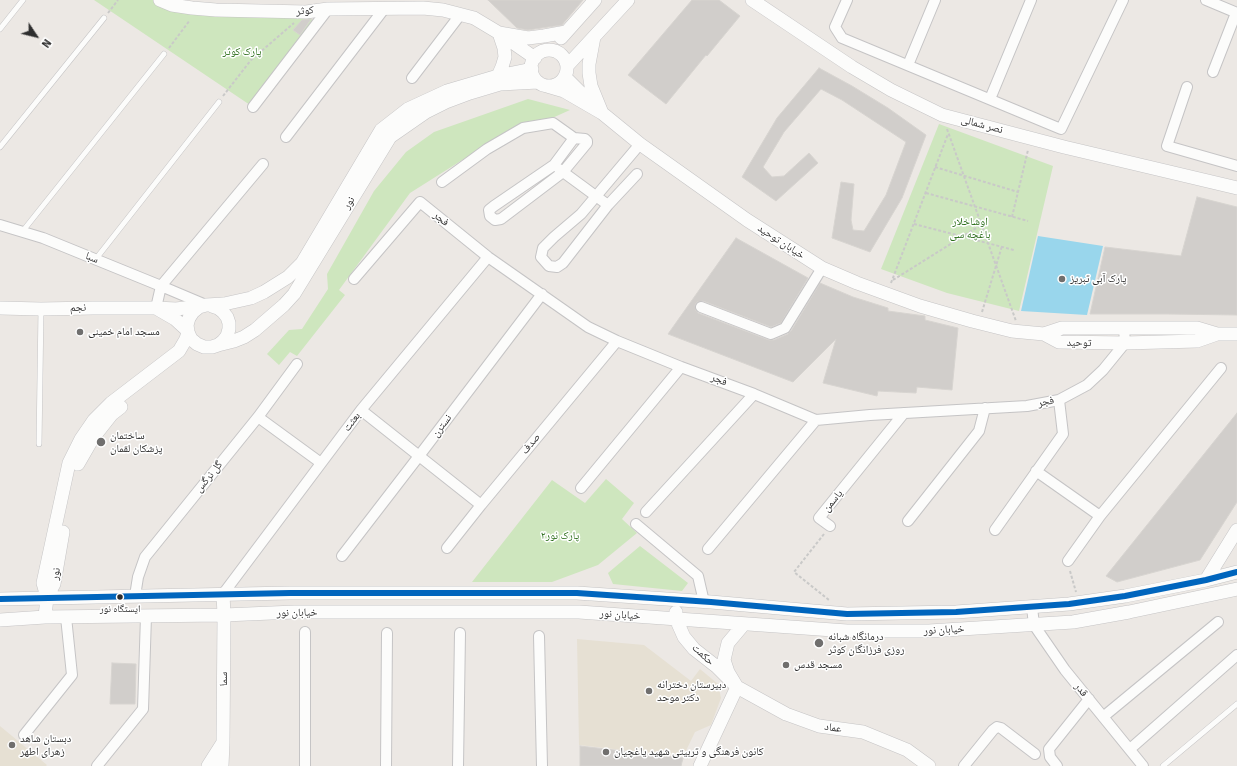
<!DOCTYPE html>
<html>
<head>
<meta charset="utf-8">
<style>
  body { margin:0 }
  #map { position:relative; width:1237px; height:766px; overflow:hidden; background:#ece8e4; font-family:Signika,sans-serif }
  canvas { display:block }
  .north { position:absolute; left:16px; top:16px; width:40px; height:40px; -webkit-text-stroke:3px #fff; paint-order:stroke; rotate:125deg; font-size:11px; font-weight:700; line-height:16px; text-align:center; color:#2e2e2e }
  .north::after { content:''; display:block; margin:auto; width:14px; height:18px; background:#2e2e2e; clip-path:polygon(50% 0,100% 100%,50% 72%,0 100%) }
</style>
</head>
<body>
<div id="map">
<canvas width="1237" height="766"></canvas>
<div class="north">N</div>
</div>
<script>
const c = document.querySelector('canvas').getContext('2d');
c.lineJoin = 'round';
function fillPath(path, color) { c.fillStyle = color; c.fill(path, 'evenodd'); }
const shape = rows => new Path2D(rows.map(r => 'M' + r).join(''));
function trace(path, color, width, dash) { c.strokeStyle = color; c.lineWidth = width; c.lineCap = dash ? 'butt' : 'round'; c.setLineDash(dash || []); c.stroke(path); }
function write(font, color, halo, rows, align = 'center') {
  c.font = font + ' Signika,"Noto Naskh Arabic",sans-serif'; c.lineWidth = 3; c.setLineDash([]); c.textBaseline = 'middle'; c.strokeStyle = halo; c.fillStyle = color; for (const [text, x, y, turn = 0] of rows) {
    c.save(); c.translate(x, y); c.rotate((+turn || 0) * Math.PI / 180); c.textAlign = isNaN(turn) ? turn : align; if (halo) c.strokeText(text, 0, 0); c.fillText(text, 0, 0); c.restore();
  }
}
fillPath(shape([
  [577,639,644,645,691,681,700,669,718,684,721,698,711,725,695,732,683,757,579,745],
  [0,726,47,765,46,766,0,766]
]), '#e6e0d3');
fillPath(shape([
  [94,0,155,0,304,14,314,21,250,105],
  [528,99,570,110,550,119,505,133,410,193,339,290,345,295,297,356,290,352,279,365,267,354,289,330,302,329,328,289,327,274,374,191,406,152,434,132],
  [939,124,1053,166,1019,311,947,293,881,269],
  [606,479,634,503,622,519,637,533,598,565,552,582,472,582,552,480,585,503],
  [640,546,688,583,682,591,613,584,608,573]
]), '#cee6be');
fillPath(shape([
  [1038,236,1103,246,1087,315,1021,311]
]), '#99d6ec');
const building = shape([
  [488,0,583,0,562,25,528,30,517,28,488,0],
  [692,0,719,0,740,16,707,56,706,55,666,104,628,75,692,0],
  [311,19,300,35,293,30,302,20,311,19],
  [819,68,852,86,888,108,926,135,902,198,870,252,832,238,841,182,854,184,851,220,853,230,864,231,886,195,906,142,842,100,821,89,784,132,763,167,772,177,784,176,809,153,818,163,776,201,742,177,777,118,819,68],
  [1197,197,1237,207,1237,315,1168,314,1090,314,1105,247,1181,256,1197,197],
  [736,238,808,278,781,323,771,327,703,301,697,302,695,305,696,311,698,313,769,340,774,340,788,334,791,331,820,283,853,297,888,308,888,311,925,316,925,320,958,328,952,390,917,387,916,393,878,391,877,396,823,383,836,339,793,382,668,334,736,238],
  [1237,413,1237,502,1200,560,1117,582,1106,576,1237,413],
  [112,663,136,664,135,704,110,704,112,663],
  [580,746,683,758,681,766,580,766,580,746]
]);
fillPath(building, '#d1cecb');
trace(building, '#d7d4d0', 1);
const lane = shape([
  [0,29,23,0],
  [0,147,104,18],
  [22,232,164,54],
  [95,260,219,102],
  [39,444,41,309],
  [1163,766,1237,704]
]);
const street = shape([
  [847,0,835,27,842,38,1061,129,1123,0],
  [1206,0,1237,13],
  [908,65,935,0],
  [1213,72,1236,13],
  [412,78,460,15],
  [1187,87,1167,146,1237,166],
  [990,99,1031,0],
  [253,107,328,9],
  [286,137,384,9],
  [574,138,585,139,587,141,587,143,563,172,501,219,495,220,490,216,489,210,494,206,554,165,574,138],
  [559,169,608,205],
  [637,174,608,205,563,263,557,267,549,266,541,257,543,248,554,237,581,214,640,144],
  [442,182,487,149,523,128,553,123,574,138],
  [0,225,43,238,161,286,156,308],
  [354,279,420,202,488,257,588,327,617,341,681,367,754,394,816,420,870,415,1027,406,1059,400,1087,385,1103,370,1125,343,1124,328],
  [206,305,161,286,263,164],
  [701,307,771,334,785,328,822,268],
  [361,410,481,505],
  [258,417,321,463],
  [1036,471,1100,516],
  [581,488,681,367],
  [646,512,754,394],
  [908,521,979,431,985,408],
  [636,524,698,576,704,602],
  [830,526,819,518,904,413],
  [995,530,1063,434,1059,400],
  [447,548,481,505,617,341],
  [708,549,816,420],
  [342,556,419,456,542,294],
  [1068,561,1100,516,1221,368],
  [223,594,361,410,488,257],
  [135,596,138,577,145,557,258,417,297,364],
  [1032,607,1034,625,1065,670,1143,766],
  [305,632,305,766],
  [539,636,542,766],
  [1103,717,1218,622],
  [24,735,72,675,66,617],
  [1130,749,1237,655],
  [97,766,143,709,146,616],
  [386,766,387,633],
  [458,766,460,633],
  [964,766,993,730,997,727,1001,728,1035,754],
  [1057,766,1050,757,1049,749,1089,699]
]);
const secondary = shape([
  [160,0,172,5,192,8,216,10,306,12,328,9,423,8,443,10,474,18,499,33,535,58],
  [752,0,852,67,891,90,942,115,1064,147,1237,188],
  [594,37,589,64,589,73,591,86,602,113],
  [561,38,595,0],
  '531 68a18 18 0 1 1 36 0a18 18 0 1 1-36 0Z',
  [567,66,628,0],
  [498,76,502,67,505,57,504,48,499,33,528,38,544,36,566,32],
  [565,77,588,100],
  [547,86,564,91,602,113,640,144,747,220,822,268,857,283,920,306,972,321,1012,331,1044,334,1059,342,1125,343,1197,341,1217,334,1237,334],
  [212,306,218,308,223,312,227,317,229,323,229,329,227,336,223,341,218,345,212,347,204,347,197,344,191,339,188,332,187,325,189,318,193,312,199,307,206,305,224,304,251,298,264,292,288,277,302,263,381,130,408,109,447,91,498,76,532,69],
  [0,308,41,309,93,308,156,308],
  [187,330,175,319,156,308,176,309,202,306],
  [1044,334,1062,328,1197,328,1217,334],
  [218,345,234,341,244,337,255,330,284,305,294,294,390,137,426,112,446,102,470,93,500,84,538,82],
  [78,464,93,438,112,414,121,407],
  [1206,580,1237,530],
  [47,597,54,584,63,532],
  [0,599,290,593,577,593,711,602,847,614,956,612,1069,604,1125,596,1206,580,1237,572],
  [676,612,676,619,684,637,694,649,717,667,737,687,728,672,724,660,728,643,744,624],
  [45,617,47,597,43,583,69,463,81,439,94,420,111,403,179,351,186,339,188,332],
  [0,620,45,617,224,615,295,612,579,612,847,631,929,631,1073,622,1129,612,1237,589],
  [208,766,222,744],
  [222,766,223,743,224,615,223,594],
  [700,766,737,687,786,714,819,726,863,732,907,750,929,766]
]);
trace(lane, '#c5c4c5', 6);
trace(street, '#c5c4c5', 12);
trace(secondary, '#c5c4c5', 14);
trace(shape([
  [108,13,118,0],
  [169,48,190,20],
  [223,96,251,60,294,23],
  [947,129,1016,321],
  [935,167,1018,192],
  [926,193,1028,221],
  [1012,217,1028,150],
  [914,224,1014,250],
  [893,280,981,225],
  [891,283,948,134],
  [982,312,1002,246],
  [824,534,794,572,829,600],
  [1070,571,1076,592]
]), '#c9c9c8', 2, [3, 2]);
trace(lane, '#fcfcfb', 5);
trace(street, '#fcfcfb', 10);
trace(secondary, '#fcfcfb', 13);
trace(shape([
  [0,599,290,593,577,593,711,602,847,614,956,612,1069,604,1125,596,1206,580,1237,572]
]), '#0065bd', 6);
for (const [x, y, r, color] of [
  [1062,279,4,"#706f6e"],
  [80,332,4,"#706f6e"],
  [101,442,5,"#706f6e"],
  [120,597,3.5,"#2e2e2e"],
  [819,643,5,"#706f6e"],
  [786,665,4,"#706f6e"],
  [649,691,4,"#706f6e"],
  [12,745,4,"#706f6e"],
  [606,752,4,"#706f6e"]
]) { const dot = new Path2D(); dot.arc(x, y, r, 0, 2 * Math.PI); c.fillStyle = color; c.fill(dot); trace(dot, '#fff', 1.5); }
write('10px', '#2e2e2e', '#fff', [
  ["ایستگاه نور",120,609]
]);
write('11px', '#2e2e2e', '#fff', [
  ["کوثر",305,11,-4],
  ["نصر شمالی",982,125,15],
  ["نور",349,203,-58],
  ["فجر",441,219,39],
  ["خیابان توحید",781,242,33],
  ["سبا",92,258,22],
  ["نجم",78,308,-2],
  ["توحید",1079,343,1],
  ["فجر",719,380,21],
  ["فجر",1046,402,-11],
  ["بعثت",352,422,-53],
  ["نسترن",442,426,-53],
  ["صدف",531,444,-50],
  ["گل نرگس",209,477,-51],
  ["یاسمن",833,501,-51],
  ["نور",56,574,-80],
  ["خیابان نور",297,613,-1],
  ["خیابان نور",620,615,4],
  ["خیابان نور",944,630,-3],
  ["حکمت",703,655,42],
  ["سما",224,679,-90],
  ["قدر",1081,690,51],
  ["عماد",833,728,9]
]);
write('11px', '#2c6e1b', '#fff', [
  ["پارک کوثر",242,52],
  ["اوشاخلار",970,222],
  ["باغچه سی",970,235],
  ["پارک نور۲",560,536]
]);
write('11px', '#2e2e2e', '#fff', [
  ["پارک آبی تبریز",1070,279],
  ["مسجد امام خمینی",88,332],
  ["ساختمان",110,436],
  ["پزشکان لقمان",110,449],
  ["درمانگاه شبانه",828,637],
  ["روزی فرزانگان کوثر",828,650],
  ["مسجد قدس",794,665],
  ["دبیرستان دخترانه",657,685],
  ["دکتر موحد",657,698],
  ["دبستان شاهد",20,739],
  ["زهرای اطهر",20,752],
  ["کانون فرهنگی و تربیتی شهید یاغچیان",614,752]
], 'left');
</script>
</body>
</html>
